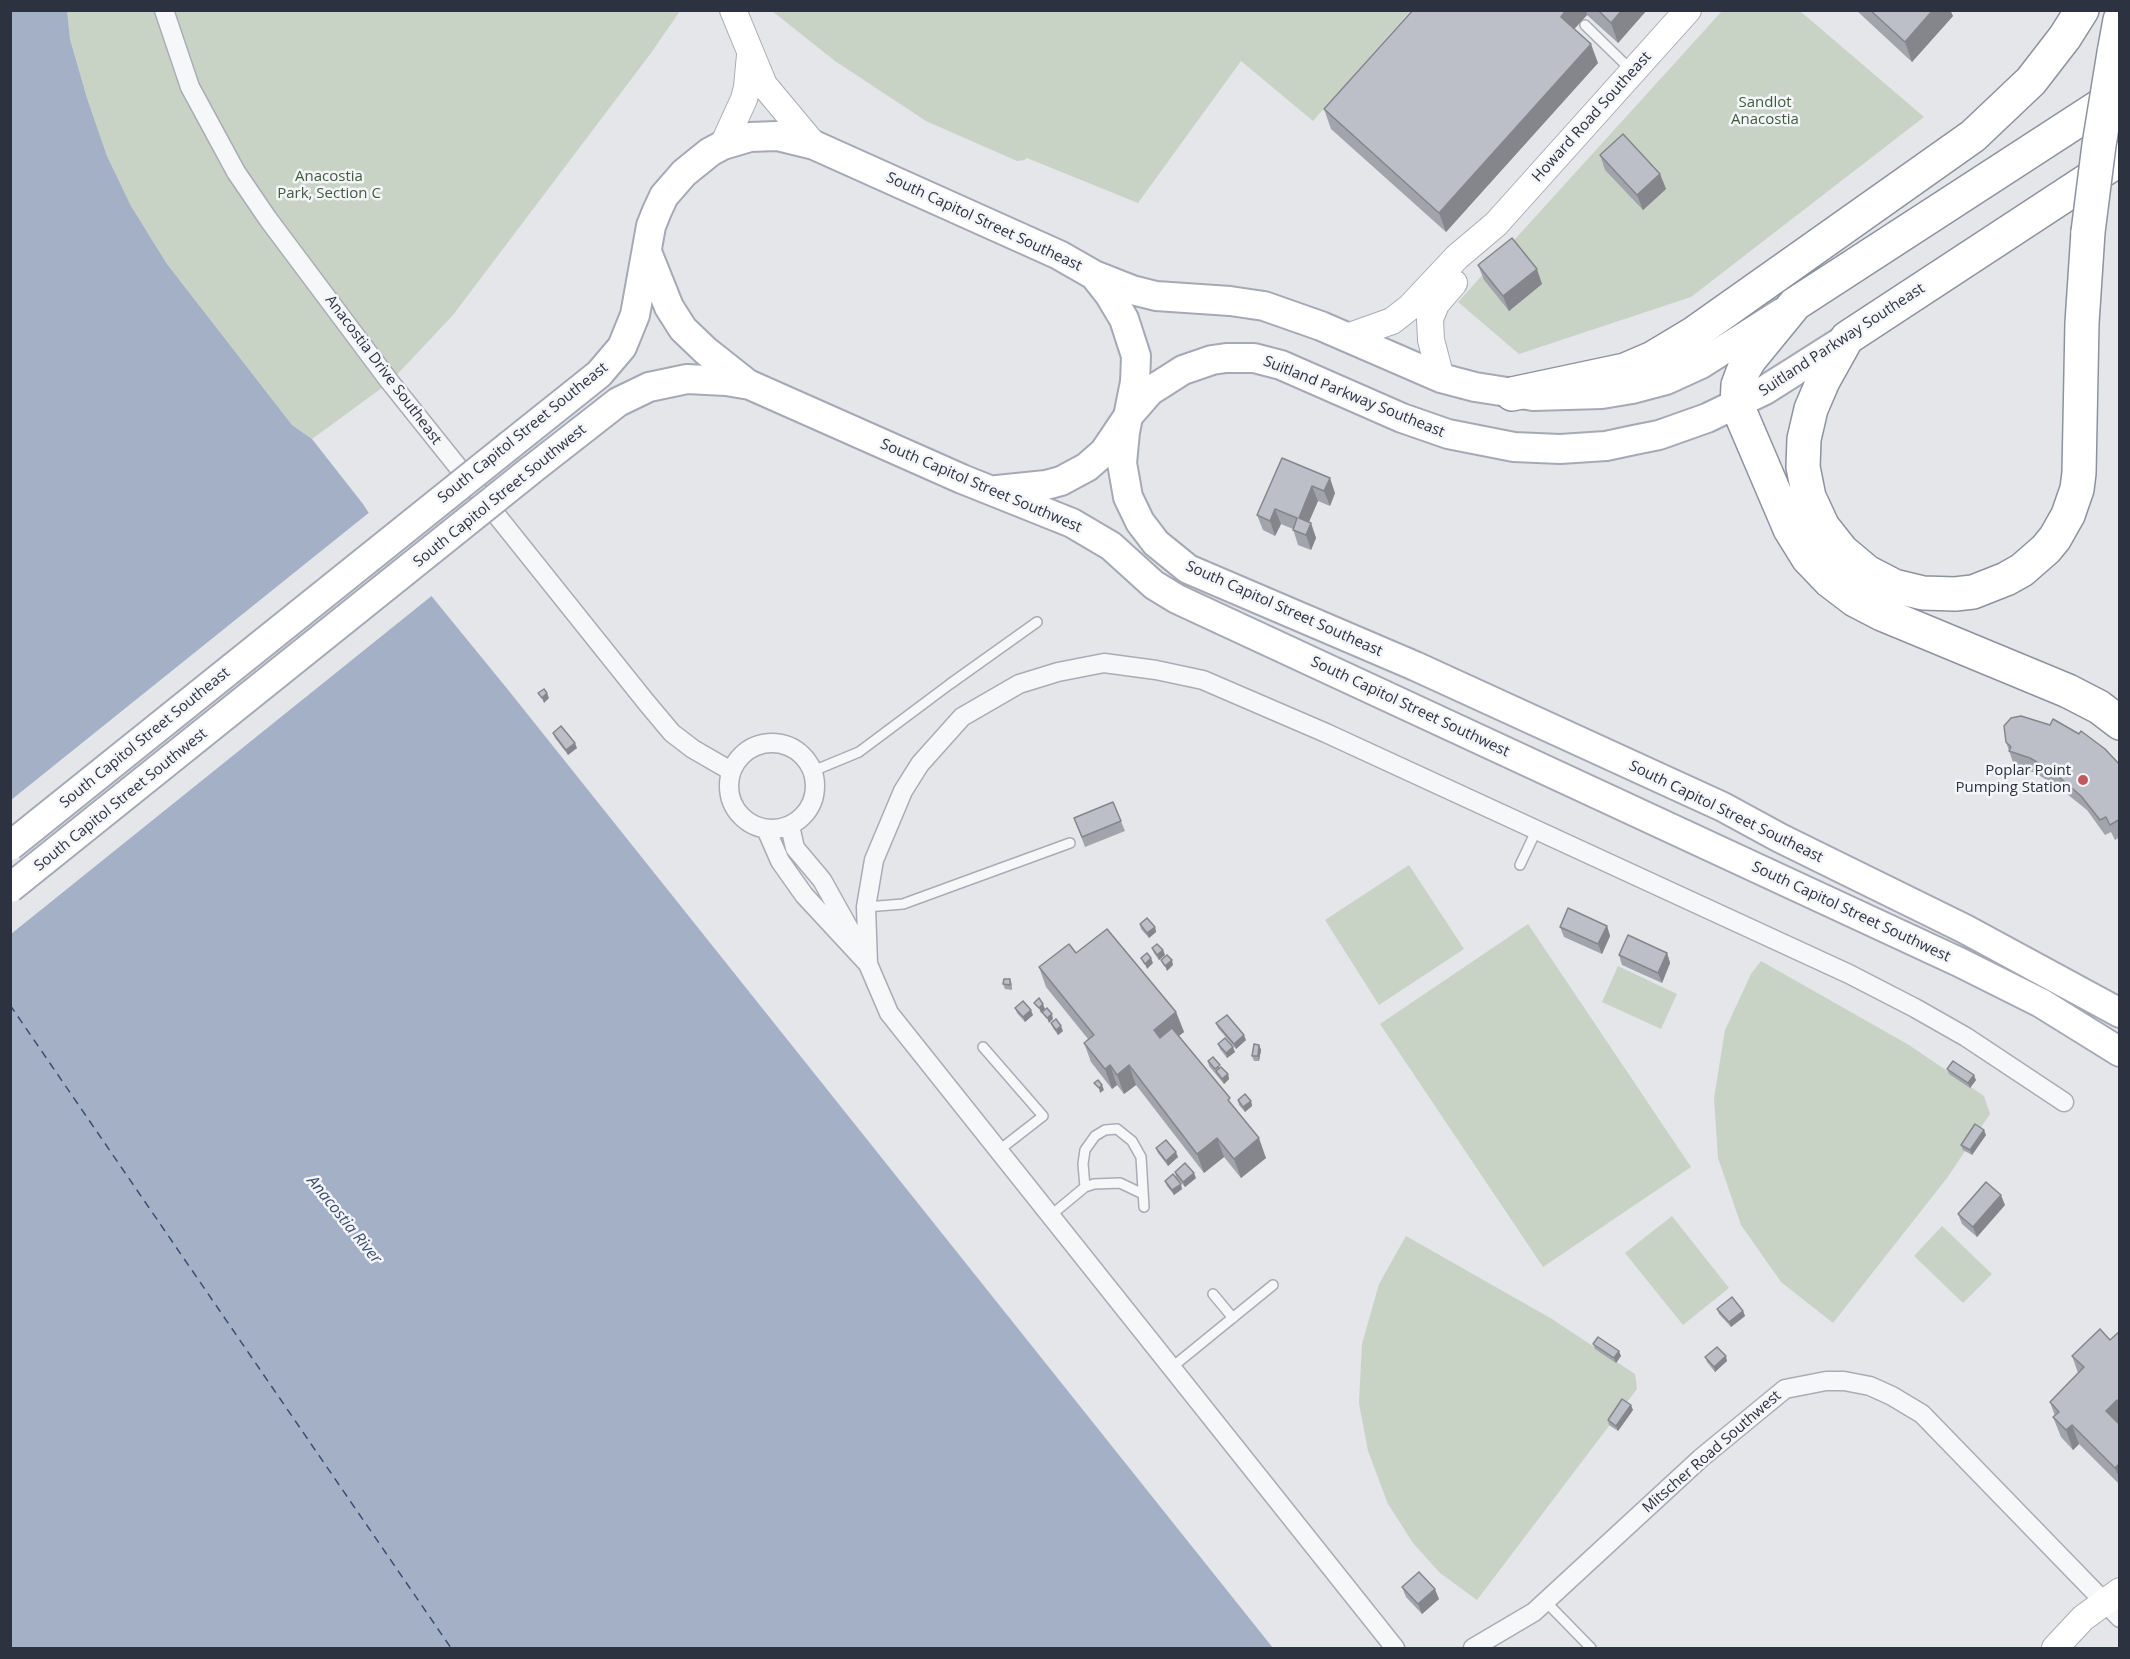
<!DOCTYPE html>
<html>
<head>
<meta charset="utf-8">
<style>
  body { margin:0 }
  #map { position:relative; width:2130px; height:1659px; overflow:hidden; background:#e4e6ea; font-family:"Open Sans",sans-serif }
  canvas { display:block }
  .frame { position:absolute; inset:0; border:12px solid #2d3241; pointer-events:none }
</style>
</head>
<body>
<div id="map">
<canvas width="2130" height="1659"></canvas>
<div class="frame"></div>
</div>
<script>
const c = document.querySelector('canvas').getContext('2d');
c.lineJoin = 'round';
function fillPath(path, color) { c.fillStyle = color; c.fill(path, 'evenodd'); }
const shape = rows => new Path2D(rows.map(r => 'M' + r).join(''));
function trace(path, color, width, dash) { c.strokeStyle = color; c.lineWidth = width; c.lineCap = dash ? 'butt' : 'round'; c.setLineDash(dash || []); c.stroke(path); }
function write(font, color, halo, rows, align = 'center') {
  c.font = font + ' "Open Sans",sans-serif'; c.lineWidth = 5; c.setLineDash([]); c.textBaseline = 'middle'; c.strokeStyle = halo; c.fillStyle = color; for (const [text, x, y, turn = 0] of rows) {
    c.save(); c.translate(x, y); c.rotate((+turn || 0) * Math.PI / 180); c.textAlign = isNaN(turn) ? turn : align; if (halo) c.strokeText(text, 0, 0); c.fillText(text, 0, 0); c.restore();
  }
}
fillPath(shape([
  [67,11,680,11,651,53,453,315,390,382,312,439,292,425,167,264,131,206,107,156,87,98,70,39],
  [772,11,1410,11,1313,121,1241,61,1138,203,1027,158,1024,160,1017,161,926,121,835,61],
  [1722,11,1800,11,1924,117,1691,297,1519,354,1458,302],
  [1409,865,1464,949,1379,1005,1325,920],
  [1528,924,1691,1167,1543,1267,1380,1024],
  [1761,961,1909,1045,1984,1096,1990,1114,1947,1178,1833,1323,1781,1282,1741,1225,1718,1158,1714,1098,1725,1030,1751,974],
  [1618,966,1677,994,1661,1029,1602,1002],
  [1672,1216,1729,1288,1683,1325,1625,1253],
  [1942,1226,1992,1274,1963,1303,1914,1256],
  [1406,1236,1552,1319,1635,1374,1637,1389,1477,1600,1440,1573,1413,1543,1388,1504,1368,1451,1359,1403,1362,1344,1379,1284]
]), '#c8d3c6');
fillPath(shape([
  [67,10,70,39,87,98,107,156,131,206,167,264,292,425,312,439,363,504,389,544,509,691,1273,1648,11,1648,10,11]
]), '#a3b0c6');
fillPath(shape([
  [371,511,391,542,434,594,11,934,11,800]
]), '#e4e6ea');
trace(shape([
  [10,1005,451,1648]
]), '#3c4e70', 1.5, [8, 6]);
const lane = shape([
  [1585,25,1631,70],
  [813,771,859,752,950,684,1037,622],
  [1520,865,1537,829],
  [866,907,903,904,1070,843],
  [983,1047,1043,1116,998,1151],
  [1085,1187,1083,1164,1085,1150,1095,1136,1105,1130,1117,1129,1132,1141,1141,1157,1144,1207],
  [1050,1216,1085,1187,1094,1184,1120,1183,1143,1194],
  [1213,1294,1233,1318],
  [1171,1368,1273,1285],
  [1546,1602,1591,1648]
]);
const street = shape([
  [164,10,190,87,236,172,268,219,390,382,646,702,672,733,693,749,731,771],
  '729 786a43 43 0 1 1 86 0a43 43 0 1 1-86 0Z',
  [790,826,795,848,822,880,856,941],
  [766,829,780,861,804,895,868,964],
  [1395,1648,889,1013,868,964,866,907,874,860,903,791,920,764,962,717,1019,684,1058,672,1104,663,1156,670,1203,680,1326,733,1849,974,1915,1008,1966,1037,2064,1102],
  [1473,1648,1534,1612,1701,1458,1785,1389,1826,1381,1844,1381,1870,1386,1892,1396,1922,1414,2120,1618]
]);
const secondary = shape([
  [733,10,764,85,814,145],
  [723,145,744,99,747,87,750,55],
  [1347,337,1392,321,1410,307,1457,257,1496,224,1688,10],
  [1441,378,1431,340,1430,319,1436,304,1454,283],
  [2055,1648,2083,1618,2120,1591]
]);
const primary = shape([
  [647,252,669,307,683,329,706,351,749,385],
  [1094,275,1132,290,1156,296,1230,301,1264,306,1321,326,1441,378,1475,387,1533,396,1602,394,1632,389,1666,380,1701,364,1783,312],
  [510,445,599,374,622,347,635,315,651,226,657,211,664,196,684,173,710,152,723,145,750,137,777,136,814,145,1059,255,1094,275,1109,294,1124,319,1136,356,1135,382,1125,432,1122,463,1128,497,1140,522,1156,543,1188,569,1415,666,1723,807,1780,838,1965,929,2120,1013],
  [531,470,618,402,649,387,687,379,726,381,750,385,962,479,1072,523,1111,546,1154,585,1177,599,1959,962,2041,1003,2120,1052],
  [997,490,1046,485,1061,481,1087,467,1104,452,1129,415,1150,391,1183,370,1212,360,1226,358,1254,358,1281,365,1402,418,1448,434,1514,447,1560,449,1606,446,1634,440,1659,435,1707,418,1765,390,1847,338]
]);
const highway = shape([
  [2114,53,2120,20],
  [2120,93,1795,304,1750,359,1744,369,1738,385,1737,405,1790,529,1808,558,1830,581,1855,600,1882,614,2068,691,2099,707,2120,723],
  [2088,232,2082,323,2079,473,2077,489,2068,515,2055,538,2046,549,2022,570,2006,579,1973,592,1955,594,1923,593,1894,586,1867,572,1842,551,1823,527,1809,497,1803,467,1804,439,1811,409,1823,381,1847,338,2120,159],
  [1512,394,1625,370,1653,358,1693,334,1973,136,2031,81,2065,37,2082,10]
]);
trace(lane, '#a9acb4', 12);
trace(street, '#a9acb4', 21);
trace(secondary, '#a9acb4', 28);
trace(primary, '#a5a9b5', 32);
trace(highway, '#8d929f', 36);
trace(lane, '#f6f7f9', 9);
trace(street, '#f6f7f9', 18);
trace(secondary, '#fff', 26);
trace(primary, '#fff', 28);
trace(highway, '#fff', 33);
const primaryBridge = shape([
  [10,846,510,445],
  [10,888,531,470]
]);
const highwayBridge = shape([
  [2088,232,2099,145,2114,53]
]);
trace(primaryBridge, '#a5a9b5', 32, []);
trace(highwayBridge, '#8d929f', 36, []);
trace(primaryBridge, '#fff', 28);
trace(highwayBridge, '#fff', 33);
fillPath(shape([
  [1413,10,1647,10,1618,43,1587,15,1574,29,1598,63,1446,232,1331,129,1324,109],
  [1856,10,1950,10,1953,16,1912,62],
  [1600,155,1660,174,1666,189,1643,210,1605,170],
  [1478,265,1542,284,1509,311,1484,280],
  [1282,458,1335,493,1330,506,1318,501,1309,522,1311,523,1316,538,1311,550,1298,545,1293,529,1281,524,1275,536,1263,530,1257,515],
  [553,733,577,748,568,755,555,738],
  [2006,742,2120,765,2120,837,2115,840,2111,832,2105,835,2087,810,2057,786,2035,773,2014,765],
  [1113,802,1125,831,1085,847,1074,818],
  [1140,924,1155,927,1156,932,1149,938,1141,929],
  [1607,926,1610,936,1602,954,1564,937,1560,927],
  [1152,948,1163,950,1165,955,1159,960,1154,953],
  [1076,953,1176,1012,1184,1032,1178,1036,1232,1106,1266,1158,1241,1178,1224,1157,1204,1173,1136,1085,1124,1094,1117,1085,1112,1089,1091,1062,1084,1043,1088,1039,1046,987,1039,967],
  [1667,953,1670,963,1662,983,1622,965,1619,955],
  [1010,979,1012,984,1012,990,1005,989,1003,984],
  [1015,1008,1033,1015,1025,1022,1017,1013],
  [1051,1023,1063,1031,1058,1035,1053,1028],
  [1216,1023,1246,1040,1236,1049,1218,1028],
  [1218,1044,1235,1052,1227,1058,1220,1049],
  [1259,1045,1261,1050,1259,1061,1254,1061,1252,1056],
  [1208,1061,1220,1067,1228,1074,1229,1079,1224,1084,1209,1066],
  [1947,1069,1976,1080,1970,1088,1949,1074],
  [1238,1100,1251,1101,1252,1106,1245,1112,1239,1105],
  [1986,1135,1972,1155,1963,1150,1961,1145],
  [1156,1148,1178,1157,1168,1166,1158,1153],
  [1175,1172,1196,1178,1185,1187,1176,1177],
  [1165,1181,1182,1189,1174,1195,1167,1186],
  [2005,1205,1977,1237,1962,1224,1958,1214],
  [1717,1309,1743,1311,1745,1316,1731,1327,1719,1314],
  [2120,1331,2120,1485,2079,1444,2073,1450,2061,1437,2053,1417,2055,1416,2050,1402,2078,1373,2072,1356,2110,1340],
  [1593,1344,1621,1356,1616,1363,1595,1349],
  [1705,1357,1727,1361,1715,1372,1707,1362],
  [1633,1410,1618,1431,1609,1425,1608,1420],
  [1402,1587,1439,1599,1422,1614,1406,1597]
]), '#a2a4ab');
fillPath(shape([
  [1566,10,1586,10,1587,15,1568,36,1561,17],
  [1622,10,1647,10,1618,43,1611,23],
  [1933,10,1950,10,1953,16,1912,62,1905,42],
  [1591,44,1598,63,1446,232,1439,213],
  [1660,174,1666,189,1643,210,1637,195],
  [1537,269,1542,284,1509,311,1503,296],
  [1330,478,1335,493,1330,506,1324,491],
  [1312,486,1318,501,1304,533,1299,518],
  [1275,509,1281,524,1275,536,1270,521],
  [1311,523,1316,538,1311,550,1306,535],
  [547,693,549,698,544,703,542,698],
  [575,743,577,748,568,755,566,750],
  [1607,926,1610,936,1602,954,1598,944],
  [1155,927,1156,932,1149,938,1147,933],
  [1163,950,1165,955,1159,960,1157,955],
  [1667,953,1670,963,1662,983,1658,973],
  [1151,958,1153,963,1147,969,1145,964],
  [1172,960,1173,965,1167,971,1165,966],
  [1043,1004,1045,1009,1041,1013,1039,1008],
  [1031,1010,1033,1015,1025,1022,1023,1017],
  [1176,1012,1184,1032,1161,1050,1154,1030],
  [1052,1014,1053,1019,1049,1023,1047,1018],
  [1061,1026,1063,1031,1058,1035,1056,1030],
  [1244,1035,1246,1040,1236,1049,1234,1044],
  [1259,1045,1261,1050,1259,1061,1258,1056],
  [1233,1047,1235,1052,1227,1058,1226,1053],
  [1110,1065,1117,1085,1112,1089,1105,1069],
  [1129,1065,1136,1085,1124,1094,1117,1075],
  [1228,1074,1229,1079,1224,1084,1222,1079],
  [1974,1075,1976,1080,1970,1088,1968,1083],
  [1102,1085,1104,1090,1100,1093,1099,1088],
  [1251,1101,1252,1106,1245,1112,1243,1107],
  [1984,1130,1986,1135,1972,1155,1970,1150],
  [1217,1138,1224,1157,1204,1173,1197,1154],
  [1259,1138,1266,1158,1241,1178,1234,1159],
  [1176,1152,1178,1157,1168,1166,1166,1161],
  [1194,1173,1196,1178,1185,1187,1183,1182],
  [1181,1184,1182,1189,1174,1195,1172,1190],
  [2001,1195,2005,1205,1977,1237,1973,1227],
  [1743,1311,1745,1316,1731,1327,1729,1322],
  [1619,1351,1621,1356,1616,1363,1614,1358],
  [1726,1356,1727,1361,1715,1372,1714,1367],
  [2117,1400,2120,1408,2120,1424,2106,1411],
  [1631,1405,1633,1410,1618,1431,1616,1426],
  [2072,1425,2079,1444,2073,1450,2066,1430],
  [2120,1463,2120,1480,2115,1468],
  [1435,1589,1439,1599,1422,1614,1418,1604]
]), '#84868b');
const building = shape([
  [1413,10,1566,10,1561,17,1591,44,1439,213,1324,109,1413,10],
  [1598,10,1622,10,1611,23,1598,10],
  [1870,10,1933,10,1905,42,1870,10],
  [1623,134,1660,174,1637,195,1600,155,1623,134],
  [1512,238,1537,269,1503,296,1478,265,1512,238],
  [1282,458,1330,478,1324,491,1312,486,1299,518,1311,523,1306,535,1293,530,1297,518,1275,509,1270,521,1257,515,1282,458],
  [544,689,547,693,542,698,538,693,544,689],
  [2021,716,2050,725,2053,719,2079,734,2081,731,2105,749,2120,765,2120,819,2110,825,2106,817,2100,820,2081,796,2052,771,2030,758,2009,751,2011,747,2006,742,2004,726,2011,718,2021,716],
  [561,726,575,743,566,750,553,733,561,726],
  [1113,802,1121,821,1082,837,1074,818,1113,802],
  [1568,908,1607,926,1598,944,1560,927,1568,908],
  [1147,918,1155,927,1147,933,1140,924,1147,918],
  [1107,929,1176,1012,1154,1030,1160,1038,1172,1028,1230,1098,1228,1100,1259,1138,1234,1159,1217,1138,1197,1154,1129,1065,1117,1075,1110,1065,1105,1069,1084,1043,1094,1035,1039,967,1069,944,1076,953,1107,929],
  [1628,935,1667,953,1658,973,1619,955,1628,935],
  [1157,944,1163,950,1157,955,1152,948,1157,944],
  [1147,953,1151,958,1145,964,1141,958,1147,953],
  [1167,955,1172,960,1165,966,1161,960,1167,955],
  [1004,979,1010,979,1010,985,1003,984,1004,979],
  [1039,998,1043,1004,1039,1008,1034,1003,1039,998],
  [1023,1001,1031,1010,1023,1017,1015,1008,1023,1001],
  [1047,1008,1052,1014,1047,1018,1042,1012,1047,1008],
  [1227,1015,1244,1035,1234,1044,1216,1023,1227,1015],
  [1056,1019,1061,1026,1056,1030,1051,1023,1056,1019],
  [1225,1038,1233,1047,1226,1053,1218,1044,1225,1038],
  [1254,1044,1259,1045,1258,1056,1252,1056,1254,1044],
  [1213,1057,1220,1065,1215,1069,1208,1061,1213,1057],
  [1953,1061,1974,1075,1968,1083,1947,1069,1953,1061],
  [1221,1067,1228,1074,1222,1079,1216,1071,1221,1067],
  [1098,1080,1102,1085,1099,1088,1094,1083,1098,1080],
  [1245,1094,1251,1101,1243,1107,1238,1100,1245,1094],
  [1975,1124,1984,1130,1970,1150,1961,1145,1975,1124],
  [1166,1140,1176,1152,1166,1161,1156,1148,1166,1140],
  [1185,1163,1194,1173,1183,1182,1175,1172,1185,1163],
  [1173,1174,1181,1184,1172,1190,1165,1181,1173,1174],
  [1986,1182,2001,1195,1973,1227,1958,1214,1986,1182],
  [1732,1297,1743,1311,1729,1322,1717,1309,1732,1297],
  [2100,1329,2110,1340,2120,1331,2120,1403,2117,1400,2106,1411,2120,1425,2120,1463,2115,1468,2072,1425,2066,1430,2053,1417,2059,1412,2050,1402,2084,1367,2072,1356,2100,1329],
  [1598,1337,1619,1351,1614,1358,1593,1344,1598,1337],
  [1717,1347,1726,1356,1714,1367,1705,1357,1717,1347],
  [1622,1399,1631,1405,1616,1426,1608,1420,1622,1399],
  [1419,1572,1435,1589,1418,1604,1402,1587,1419,1572]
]);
fillPath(building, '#bcbfc7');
trace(building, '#84868b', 1.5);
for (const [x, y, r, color] of [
  [2083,780,6,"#c0585d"]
]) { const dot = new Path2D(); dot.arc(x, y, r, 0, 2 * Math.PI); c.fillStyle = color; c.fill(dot); trace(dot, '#f4f5f8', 2); }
write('15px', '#3f5b3c', '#f4f5f8', [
  ["Sandlot",1765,103],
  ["Anacostia",1765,120],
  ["Anacostia",329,177],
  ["Park, Section C",329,194]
]);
write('15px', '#2d3241', '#f4f5f8', [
  ["Howard Road Southeast",1592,117,-48],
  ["South Capitol Street Southeast",984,222,25],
  ["Suitland Parkway Southeast",1842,340,-33],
  ["Anacostia Drive Southeast",383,370,53],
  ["Suitland Parkway Southeast",1354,397,22],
  ["South Capitol Street Southeast",523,433,-39],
  ["South Capitol Street Southwest",981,486,23],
  ["South Capitol Street Southwest",500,496,-39],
  ["South Capitol Street Southeast",1284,609,24],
  ["South Capitol Street Southwest",1410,707,25],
  ["South Capitol Street Southeast",145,738,-39],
  ["South Capitol Street Southwest",121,800,-39],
  ["South Capitol Street Southeast",1726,812,26],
  ["South Capitol Street Southwest",1851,912,25],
  ["Mitscher Road Southwest",1712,1452,-41]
]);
write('15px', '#2d3241', '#f4f5f8', [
  ["Poplar Point",2071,771],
  ["Pumping Station",2071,788]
], 'right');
write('italic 16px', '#3c4e70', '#f4f5f8', [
  ["Anacostia River",344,1220,51]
]);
</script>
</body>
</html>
